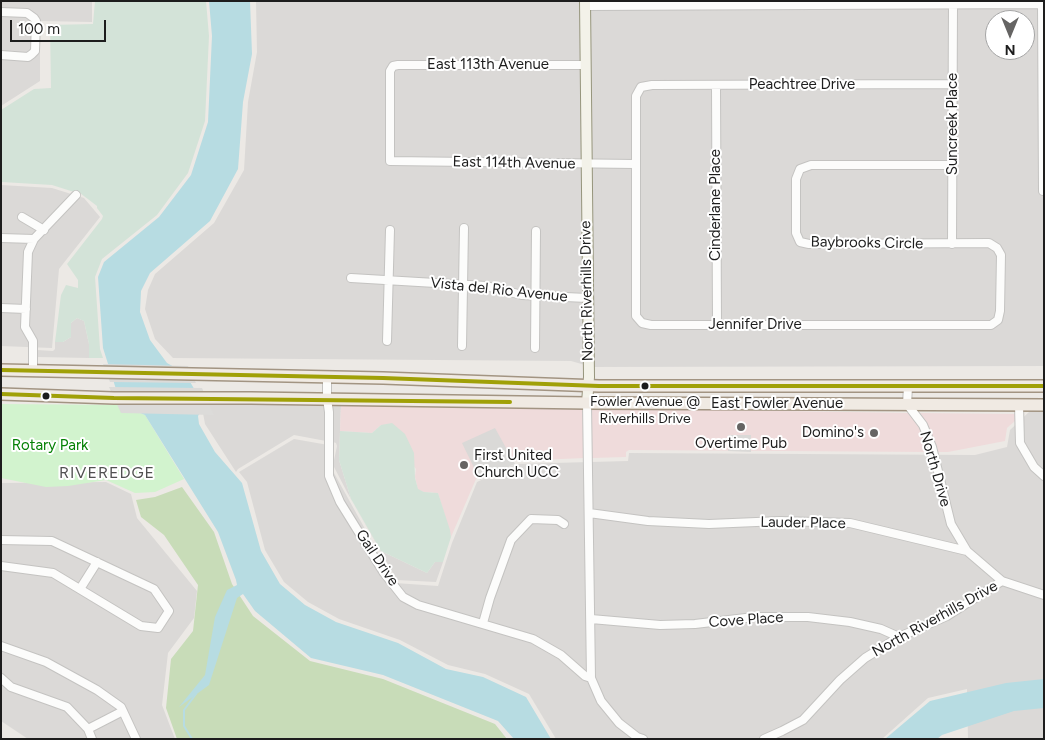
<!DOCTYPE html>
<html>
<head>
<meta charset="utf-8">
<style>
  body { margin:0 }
  #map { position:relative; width:1045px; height:740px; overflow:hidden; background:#ece9e5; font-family:Figtree,sans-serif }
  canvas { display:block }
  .frame { position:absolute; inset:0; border:2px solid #1d1d1d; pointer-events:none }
  .north { position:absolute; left:985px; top:10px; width:50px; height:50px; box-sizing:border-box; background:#fff; border:1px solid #a5a5a5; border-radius:50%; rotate:180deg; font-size:14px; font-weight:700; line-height:20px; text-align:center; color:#1d1d1d }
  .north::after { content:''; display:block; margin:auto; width:18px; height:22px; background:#656463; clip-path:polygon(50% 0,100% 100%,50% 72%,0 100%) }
  .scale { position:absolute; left:10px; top:20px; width:96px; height:22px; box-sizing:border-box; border:2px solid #1d1d1d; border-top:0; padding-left:6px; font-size:15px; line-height:18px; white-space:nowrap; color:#1d1d1d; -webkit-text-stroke:4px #fff; paint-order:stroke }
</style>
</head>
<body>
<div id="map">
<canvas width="1045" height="740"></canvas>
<div class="frame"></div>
<div class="north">N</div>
<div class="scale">100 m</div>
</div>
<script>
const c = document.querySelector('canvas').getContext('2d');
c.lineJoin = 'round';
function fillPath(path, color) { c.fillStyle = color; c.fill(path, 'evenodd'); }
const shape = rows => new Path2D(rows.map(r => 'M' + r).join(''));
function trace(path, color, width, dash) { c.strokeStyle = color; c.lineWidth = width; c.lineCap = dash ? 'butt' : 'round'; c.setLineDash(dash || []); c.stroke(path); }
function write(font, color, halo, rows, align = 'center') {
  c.font = font + ' Figtree,sans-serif'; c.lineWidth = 4; c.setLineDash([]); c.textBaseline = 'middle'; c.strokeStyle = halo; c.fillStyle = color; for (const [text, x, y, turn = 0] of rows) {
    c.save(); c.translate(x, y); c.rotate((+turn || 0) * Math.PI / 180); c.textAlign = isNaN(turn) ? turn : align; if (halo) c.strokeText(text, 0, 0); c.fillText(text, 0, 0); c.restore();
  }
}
fillPath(shape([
  [1,1,92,1,92,22,40,21,40,81,1,106],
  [256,1,900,1,1044,7,1044,366,592,367,571,361,173,358,155,339,145,309,148,290,155,274,214,223,244,170,248,102,257,52],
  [995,20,1025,20,1025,50,995,50],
  [1,185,52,188,84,198,100,217,59,269,52,348,1,346],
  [77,318,84,321,89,344,89,358,37,357,37,350,53,351,55,349,55,342,63,342,71,337,71,323],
  [205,403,325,404,326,441,294,435,238,469,236,472,205,424,203,413],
  [331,405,341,405,339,460,351,499,381,551,427,573,435,562,443,562,436,582,397,580,347,492,333,465,337,446,336,443,333,442],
  [1029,412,1044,412,1044,739,968,739,967,689,928,698,882,739,556,739,529,694,485,674,448,665,400,640,339,619,308,602,284,582,265,550,247,482,239,472,294,439,334,446,329,464,395,583,438,586,452,543,477,482,516,464,628,461,629,453,975,455,1007,447,1010,430],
  [106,482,131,494,137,518,197,591,194,618,168,653,162,705,175,739,28,739,1,721,1,483]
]), '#dbd9d7');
fillPath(shape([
  [341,405,584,408,585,458,515,461,476,479,451,537,438,493,424,492,418,490,415,477,416,469,381,425,372,433,340,431],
  [591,408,909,413,920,427,930,452,629,450,626,452,626,457,592,458],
  [918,413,1016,414,1016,420,1007,428,1005,441,948,452,937,452]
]), '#efdbdb');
fillPath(shape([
  [182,487,214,532,232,584,253,616,310,661,383,679,495,724,507,739,177,739,166,708,171,659,193,631,198,585,164,535,141,517,136,500,155,497]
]), '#c8dcb8');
fillPath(shape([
  [95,1,206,1,209,36,205,121,188,173,157,215,102,259,95,277,100,349,103,358,89,358,89,344,84,321,77,318,71,323,71,337,63,342,55,342,61,295,66,285,78,288,78,280,67,264,102,219,103,216,97,208,97,206,76,190,74,192,52,185,2,182,1,110,34,89,51,88,50,25,93,24],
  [392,423,405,434,414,453,415,478,418,489,424,492,438,493,450,530,451,537,443,562,435,562,427,573,381,551,351,499,339,460,340,431,372,433,381,425]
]), '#d3e3d8');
fillPath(shape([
  [1,404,121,405,145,415,184,479,155,492,135,493,106,480,68,486,46,487,1,478]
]), '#d2f3ce');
fillPath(shape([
  [495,428,515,464,480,480,462,443],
  [728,435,751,435,751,452,728,451]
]), '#dad9d7');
fillPath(shape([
  [209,1,250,1,252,54,243,102,238,169,210,221,150,273,141,291,140,312,150,340,167,363,185,373,204,406,198,416,199,424,215,452,242,483,261,551,280,584,305,605,336,622,398,643,446,669,483,677,526,697,551,739,514,739,498,721,383,675,311,658,255,611,243,594,237,598,209,685,179,707,205,675,215,617,227,590,237,585,236,580,218,532,145,415,121,405,103,348,98,277,104,262,159,217,191,175,208,122,212,36],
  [1044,679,1044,708,1014,711,942,735,937,739,885,739,930,701,1006,683]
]), '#b7dce2');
fillPath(shape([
  [103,364,188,366,196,383,110,382],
  [109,387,202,388,214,415,121,413]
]), '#dcdbd9');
trace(shape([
  [192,739,184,726,184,710,196,694]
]), '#b7dce2', 2);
const street = shape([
  [1042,4,1043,191],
  [585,6,1044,4],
  [1,12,27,13,34,18,36,21,35,51,32,54,28,57,1,55],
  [584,65,398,65,393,66,390,71,390,161,635,164],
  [953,84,652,85,641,87,636,96,636,316,642,323,651,325,991,325,998,320,1000,311,1001,255,997,248,989,243,809,244,800,242,796,233,796,179,800,169,811,165,953,165],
  [716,85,717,325],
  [22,217,44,230],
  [1,238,34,239],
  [952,244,953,5],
  [351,278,486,286,522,295,587,298],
  [1,308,26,309],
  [387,341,390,230],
  [462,346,464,228],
  [535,348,536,231],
  [33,371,33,341,25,327,28,252,34,239,76,195],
  [327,377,327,399,329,412,329,476,340,502,384,573,403,597,418,605,533,639,561,655,585,676,591,678],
  [908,387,907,404,923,425,932,447,951,524,967,551],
  [587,403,591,678,601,701,619,723,637,737,643,739],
  [1019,405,1020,443,1034,467,1044,476],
  [589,513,648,521,709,524,780,521,850,523,967,551,1002,581],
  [1,540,52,541,154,589,169,611,158,628,141,626,53,573,1,566],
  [80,589,97,562],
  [591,619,660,625,695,624,754,617,808,617,850,622,881,629,899,637],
  [483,623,490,598,511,540,531,519,558,520,564,524],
  [1,646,46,662,97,690,121,707,136,739],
  [1,678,11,687,67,707,88,729,92,739],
  [88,729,123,711],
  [764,739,782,731,803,720,840,680,865,658,899,637,947,616,1002,581,1044,595]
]);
const secondary = shape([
  [585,1,589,377,587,403]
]);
const primary = shape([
  [1,370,383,378,599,386,1044,386],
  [1,394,114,398,251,398,587,403,1044,405]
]);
trace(street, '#c4c3c1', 10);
trace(secondary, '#96957c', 12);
trace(primary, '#a29482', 14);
trace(street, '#fcfcfb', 8);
trace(secondary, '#f3f2e9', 10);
trace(primary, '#f0eae3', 11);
trace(shape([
  [1,370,383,378,599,386,1044,386],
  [1,394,114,398,510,402]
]), '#a0a007', 4);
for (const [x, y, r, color] of [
  [645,386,4.5,"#1d1d1d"],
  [46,396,4.5,"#1d1d1d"],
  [741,427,5,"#656463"],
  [874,433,5,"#656463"],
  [464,465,5,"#656463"]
]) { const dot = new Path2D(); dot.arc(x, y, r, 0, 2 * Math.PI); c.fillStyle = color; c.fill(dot); trace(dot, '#fff', 2); }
write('14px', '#1d1d1d', '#fff', [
  ["Fowler Avenue @",645,402],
  ["Riverhills Drive",645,419]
]);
write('15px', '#1d1d1d', '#fff', [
  ["East 113th Avenue",488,65],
  ["Peachtree Drive",802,85],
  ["Suncreek Place",953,124,-90],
  ["East 114th Avenue",514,163,1],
  ["Cinderlane Place",716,205,-90],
  ["Baybrooks Circle",867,243,1],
  ["Vista del Rio Avenue",499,290,6],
  ["North Riverhills Drive",587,291,-91],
  ["Jennifer Drive",755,325],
  ["East Fowler Avenue",777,404],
  ["North Drive",935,469,74],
  ["Lauder Place",803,523,1],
  ["Gail Drive",377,558,56],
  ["North Riverhills Drive",935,619,-29],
  ["Cove Place",746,620,-4]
]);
write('15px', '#1d1d1d', '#fff', [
  ["Domino's",864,433],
  ["Overtime Pub",741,444,"center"],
  ["First United",474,456,"left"],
  ["Church UCC",474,473,"left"]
], 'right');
write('15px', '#058105', '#fff', [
  ["Rotary Park",50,446]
]);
c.letterSpacing = '1px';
write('16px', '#505050', '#fff', [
  ["RIVEREDGE",107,473]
]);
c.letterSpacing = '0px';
</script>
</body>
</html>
